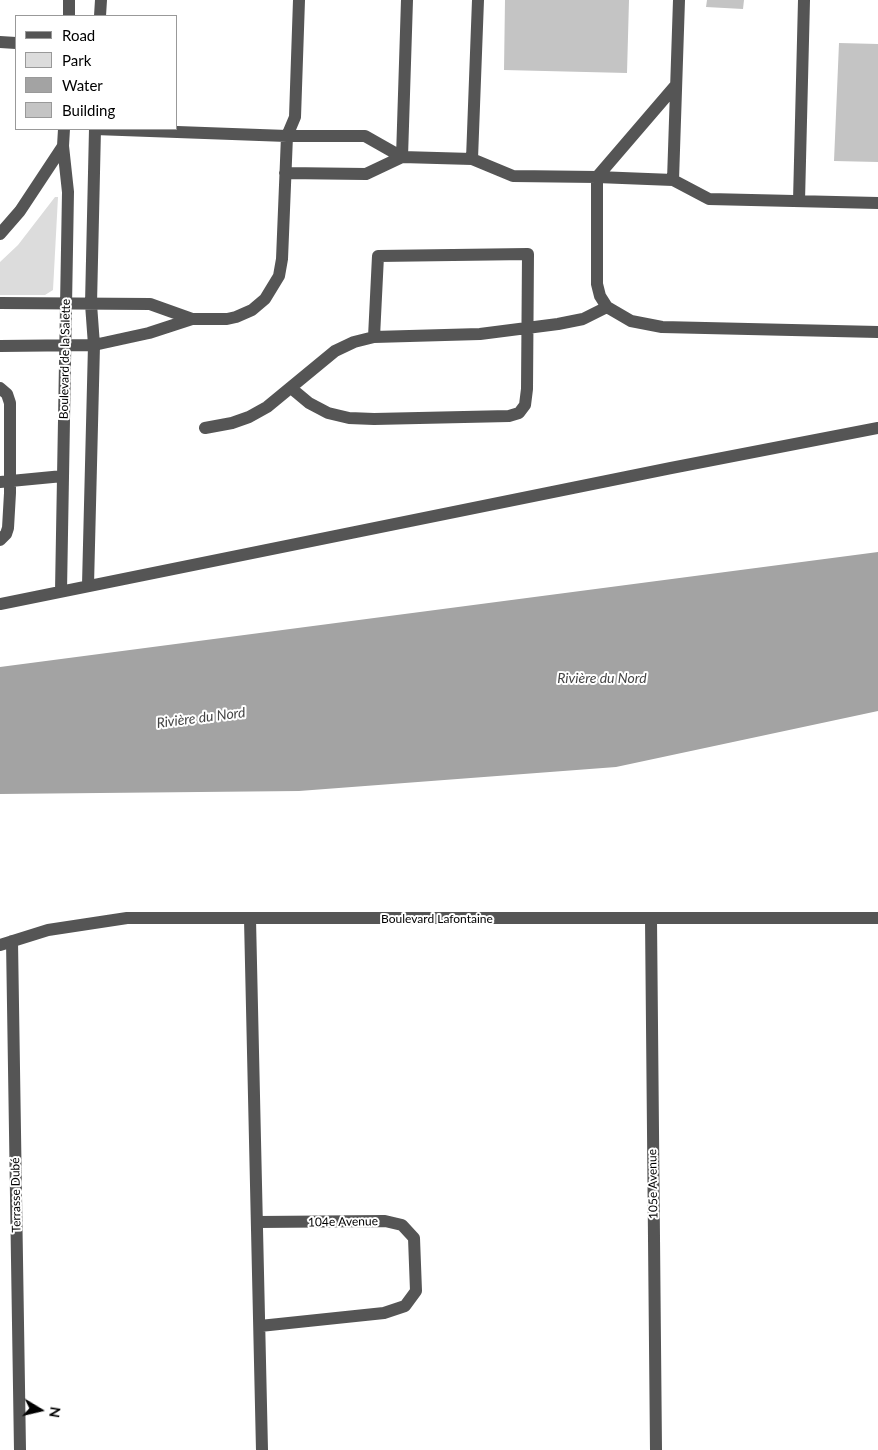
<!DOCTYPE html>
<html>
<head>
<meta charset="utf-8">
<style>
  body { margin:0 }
  #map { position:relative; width:878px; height:1450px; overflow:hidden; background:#fff; font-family:Lato,sans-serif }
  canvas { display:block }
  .legend { position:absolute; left:15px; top:15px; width:162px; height:115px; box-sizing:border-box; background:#fff; border:1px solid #999; margin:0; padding:6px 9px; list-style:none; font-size:15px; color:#000 }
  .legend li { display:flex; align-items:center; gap:10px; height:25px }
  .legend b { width:25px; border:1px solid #999 }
  .north { position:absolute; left:15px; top:1385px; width:50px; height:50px; -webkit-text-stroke:4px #fff; paint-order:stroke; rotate:99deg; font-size:14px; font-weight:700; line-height:20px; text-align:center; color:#000 }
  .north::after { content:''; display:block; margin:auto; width:18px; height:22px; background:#000; clip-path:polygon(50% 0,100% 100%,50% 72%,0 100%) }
</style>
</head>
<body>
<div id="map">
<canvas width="878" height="1450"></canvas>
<ul class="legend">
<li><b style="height:6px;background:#555"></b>Road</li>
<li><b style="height:14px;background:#dcdcdc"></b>Park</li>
<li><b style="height:14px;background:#a3a3a3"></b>Water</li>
<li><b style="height:14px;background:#c4c4c4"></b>Building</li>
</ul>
<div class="north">N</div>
</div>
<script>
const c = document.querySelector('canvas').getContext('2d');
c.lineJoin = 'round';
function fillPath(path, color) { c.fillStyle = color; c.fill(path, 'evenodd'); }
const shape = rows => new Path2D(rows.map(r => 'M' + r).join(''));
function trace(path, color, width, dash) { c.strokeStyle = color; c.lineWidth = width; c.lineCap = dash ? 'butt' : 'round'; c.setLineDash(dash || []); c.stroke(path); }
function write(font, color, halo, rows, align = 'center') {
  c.font = font + ' Lato,sans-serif'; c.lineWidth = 4; c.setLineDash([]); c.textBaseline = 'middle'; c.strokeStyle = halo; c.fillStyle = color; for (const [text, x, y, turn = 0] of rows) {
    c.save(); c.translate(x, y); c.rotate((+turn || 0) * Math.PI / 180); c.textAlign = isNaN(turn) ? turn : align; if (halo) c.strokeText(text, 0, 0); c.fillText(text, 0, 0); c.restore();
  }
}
fillPath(shape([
  [55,197,58,197,53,290,45,295,0,295,0,262,18,245]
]), '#dcdcdc');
fillPath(shape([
  [878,552,878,711,616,767,299,791,0,794,0,667]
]), '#a3a3a3');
fillPath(shape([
  [505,0,629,0,627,73,504,70],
  [707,0,744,0,743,9,706,7],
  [839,43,878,44,878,162,834,161]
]), '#c4c4c4');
trace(shape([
  [407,0,402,157,472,159,513,176,597,177,673,180,679,0],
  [69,16,69,0],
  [100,16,101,0],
  [0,42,16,43],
  [676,85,597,177,597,284,600,296,607,307,631,321,662,327,878,332],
  [95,129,287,136,365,136,402,157,366,174,285,173],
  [472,159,478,0],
  [673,180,709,199,878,203],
  [799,201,804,0],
  [0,234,20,211,63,146],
  [0,303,150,304,192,319],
  [0,346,94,345,149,333,192,319,227,319,236,317,252,310,265,299,279,276,282,259,287,136,295,117,299,0],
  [0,388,7,394,10,403,10,493,8,528,6,534,0,540],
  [291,388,309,403,328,413,349,418,374,419,509,416,519,413,525,405,527,389,528,254,378,256,374,337],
  [205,428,232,423,249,417,267,407,335,351,354,342,374,337,480,334,558,324,583,319,607,307],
  [0,482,63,476],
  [88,585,94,345,91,304,95,129],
  [61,591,68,192,63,146,64,129],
  [0,604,671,468,878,428],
  [250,919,262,1450],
  [651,919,656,1450],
  [12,941,20,1450],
  [0,945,48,930,127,918,878,918],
  [258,1222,385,1221,402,1225,414,1238,416,1291,405,1306,384,1313,260,1326]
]), '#555', 12);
write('12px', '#000', '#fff', [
  ["Boulevard de la Salette",65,359,-89],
  ["Boulevard Lafontaine",437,919],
  ["105e Avenue",653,1184,-91],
  ["Terrasse Dubé",16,1195,-91],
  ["104e Avenue",343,1222,-1]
]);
write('italic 14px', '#444', '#fff', [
  ["Rivière du Nord",602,678],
  ["Rivière du Nord",201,718,-7]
]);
</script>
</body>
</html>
